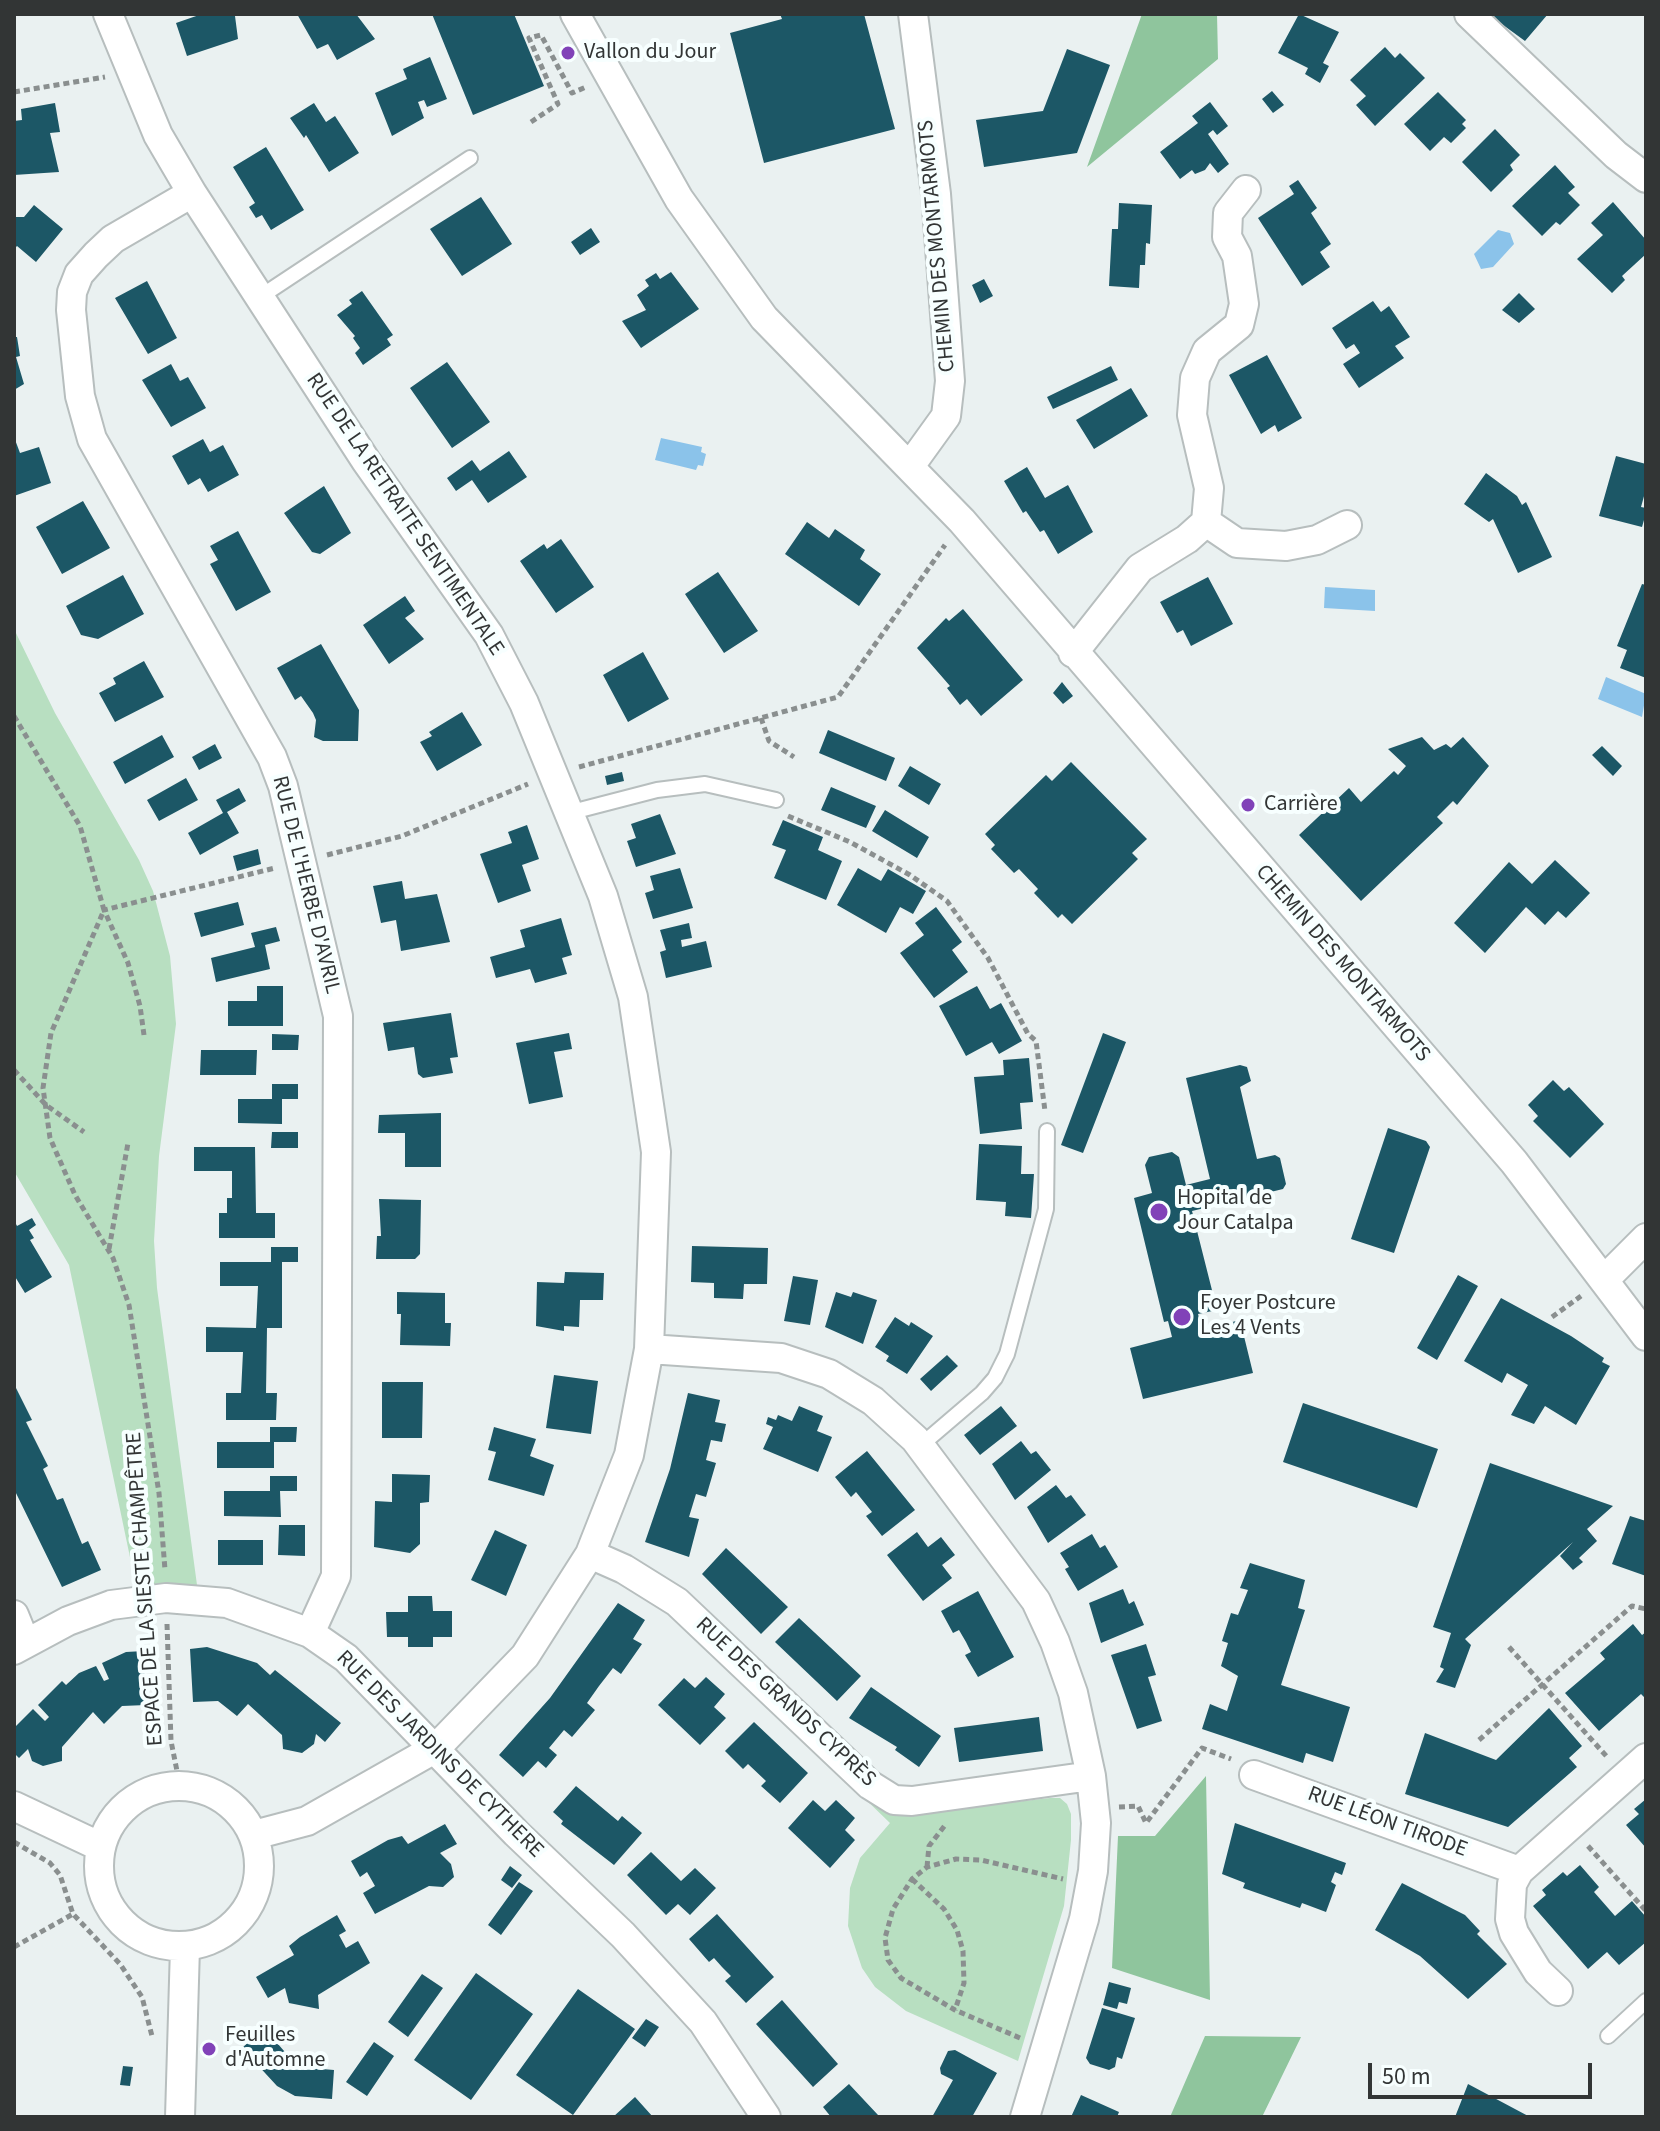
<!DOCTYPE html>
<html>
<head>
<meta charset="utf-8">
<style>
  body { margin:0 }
  #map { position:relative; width:1660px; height:2131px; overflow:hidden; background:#eaf1f1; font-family:"Source Sans 3",sans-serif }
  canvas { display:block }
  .frame { position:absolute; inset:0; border:16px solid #323535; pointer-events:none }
  .scale { position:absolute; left:1368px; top:2063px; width:224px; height:36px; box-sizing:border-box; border:4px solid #323535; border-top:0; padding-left:10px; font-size:24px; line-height:28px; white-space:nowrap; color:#323535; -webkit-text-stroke:6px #f7ffff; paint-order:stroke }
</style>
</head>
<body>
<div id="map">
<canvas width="1660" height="2131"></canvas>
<div class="frame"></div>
<div class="scale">50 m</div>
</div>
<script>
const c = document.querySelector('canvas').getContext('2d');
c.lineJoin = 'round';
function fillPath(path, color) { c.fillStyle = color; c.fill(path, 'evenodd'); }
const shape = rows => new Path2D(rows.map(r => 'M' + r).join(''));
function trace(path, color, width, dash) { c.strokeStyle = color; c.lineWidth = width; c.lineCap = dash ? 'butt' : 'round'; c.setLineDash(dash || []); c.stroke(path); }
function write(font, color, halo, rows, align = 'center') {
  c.font = font + ' "Source Sans 3",sans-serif'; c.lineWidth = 8; c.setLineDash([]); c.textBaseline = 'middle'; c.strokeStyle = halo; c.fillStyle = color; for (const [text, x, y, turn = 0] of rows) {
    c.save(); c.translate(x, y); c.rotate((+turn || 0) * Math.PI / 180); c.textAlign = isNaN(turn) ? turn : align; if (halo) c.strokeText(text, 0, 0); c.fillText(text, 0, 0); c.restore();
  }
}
fillPath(shape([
  [14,629,55,713,139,860,153,891,170,956,176,1024,159,1156,154,1241,157,1288,197,1585,136,1586,69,1265,14,1171],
  [860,1794,909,1814,1050,1798,1060,1798,1067,1804,1071,1814,1071,1840,1064,1906,1018,2061,906,2011,875,1987,862,1968,848,1926,850,1888,860,1858,890,1823]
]), '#b8dfc1');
fillPath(shape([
  [1142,14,1217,14,1218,59,1087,167],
  [1206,1776,1210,2000,1112,1968,1118,1836,1155,1836],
  [1205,2036,1301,2037,1262,2117,1170,2117]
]), '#8fc59d');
fillPath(shape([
  [1498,230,1510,233,1514,244,1493,267,1481,269,1474,254],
  [661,438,702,447,701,452,706,454,703,466,698,465,696,470,655,460],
  [1325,587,1375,590,1375,611,1324,608],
  [1606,677,1646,694,1642,717,1598,699]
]), '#8bc3ea');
fillPath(shape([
  [202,14,235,16,238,39,187,56,176,23],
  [297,14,356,14,375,39,337,60,328,44,317,49],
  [432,14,514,14,544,86,473,115],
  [780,14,864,14,895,129,764,163,730,33,782,19],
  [1299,14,1339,32,1323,63,1329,66,1320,83,1305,74,1308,68,1278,53],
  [1488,14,1548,14,1525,41],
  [1385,47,1395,58,1400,53,1425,78,1375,126,1356,105,1366,96,1350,80],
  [1067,49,1110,65,1077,153,984,167,976,120,1043,111],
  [430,57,447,99,427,107,424,100,418,102,424,118,392,136,375,93,407,79,403,69],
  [1272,91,1284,105,1273,113,1262,99],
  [1438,92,1466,120,1462,124,1466,128,1451,143,1444,137,1430,151,1404,124],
  [1210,102,1228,126,1217,135,1213,130,1208,134,1229,164,1218,173,1210,163,1205,170,1195,174,1192,170,1180,179,1160,152,1198,123,1192,116],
  [55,103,60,132,50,133,59,172,14,175,14,121,22,120,21,109],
  [314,103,326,122,335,116,359,153,329,172,306,135,304,138,290,118],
  [1495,129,1520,155,1510,165,1513,170,1491,192,1462,162],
  [266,147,304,210,271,230,262,215,256,218,249,207,255,203,233,167],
  [1555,165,1575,187,1568,193,1580,205,1560,225,1556,222,1542,236,1512,206],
  [1298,180,1317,208,1311,213,1331,244,1320,252,1330,267,1302,286,1258,218,1294,194,1289,186],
  [481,197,512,244,462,276,430,229],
  [1613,202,1646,240,1646,254,1622,276,1625,280,1612,293,1577,259,1603,235,1591,223],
  [1119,203,1152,205,1150,244,1146,243,1145,265,1140,265,1139,288,1109,286,1112,229,1118,229],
  [34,205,63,229,36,262,17,246,14,249,14,217,24,217],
  [591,228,600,242,580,255,571,242],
  [671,272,699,309,641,348,622,321,646,310,637,295,649,286,645,280,656,273,660,279],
  [984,279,993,296,980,303,972,285],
  [147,281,177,338,148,354,115,298],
  [362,291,393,335,387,339,391,345,363,365,355,353,360,348,353,338,355,336,337,315,352,304,349,300],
  [1519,293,1535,309,1519,323,1502,310],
  [1373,301,1381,312,1389,306,1410,337,1395,346,1404,358,1359,388,1343,364,1360,353,1354,344,1346,349,1332,328],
  [14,337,17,337,20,356,16,357,24,384,14,390],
  [1267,355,1302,418,1278,432,1275,425,1261,434,1229,375],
  [447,362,490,422,452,448,410,388],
  [171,364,180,381,188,377,206,408,171,427,142,380],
  [1111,366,1118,380,1053,409,1047,397],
  [1131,388,1148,416,1094,449,1076,420],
  [14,437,20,453,39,447,51,483,14,496],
  [203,439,210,452,223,445,239,475,208,492,200,478,188,485,172,456],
  [509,451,527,477,488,503,472,480,456,491,447,478,472,460,480,471],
  [1616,456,1646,464,1646,489,1641,507,1646,508,1646,513,1642,527,1599,516],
  [1027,467,1045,498,1068,485,1093,532,1058,554,1044,530,1040,532,1026,511,1023,513,1004,481],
  [1486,473,1517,496,1522,505,1526,502,1552,557,1518,573,1493,519,1489,522,1464,504],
  [324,486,351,533,320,554,312,552,284,513],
  [83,501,110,548,62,574,36,527],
  [807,522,829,538,835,529,865,550,860,559,881,574,859,606,785,554],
  [238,531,271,592,236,611,210,564,218,560,210,546],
  [561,539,594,587,556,613,520,561,544,544,547,549],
  [718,572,758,631,724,653,685,594],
  [123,575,144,614,98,639,81,635,66,606],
  [1208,577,1233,624,1191,646,1183,630,1177,633,1160,602],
  [1642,584,1646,585,1646,678,1620,668,1627,650,1617,646],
  [405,596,415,611,405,618,424,639,389,664,363,625],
  [963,609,1023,680,981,716,967,699,960,705,947,688,950,686,917,648,946,618,949,621],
  [321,644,359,710,358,741,323,741,314,737,316,720,313,713,301,696,295,700,277,668],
  [643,652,669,699,628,722,603,675],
  [144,661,164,697,115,722,99,693,116,684,113,678],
  [1062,682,1073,696,1063,704,1053,693],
  [462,712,482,745,437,771,420,742,432,736,429,732],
  [828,730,895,758,886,781,819,753],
  [162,735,174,757,125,784,113,762],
  [1422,737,1434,750,1446,744,1451,748,1463,737,1489,766,1457,805,1453,801,1437,817,1443,823,1361,901,1299,835,1349,788,1361,802,1394,771,1398,775,1406,766,1388,749],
  [215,744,222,758,199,770,192,757],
  [1602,746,1622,766,1613,776,1592,755],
  [1071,762,1147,839,1132,853,1138,859,1072,924,1062,914,1058,918,1034,893,1038,889,1019,869,1014,873,991,849,995,845,985,834,1046,775,1052,781],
  [910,766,941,784,929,805,898,786],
  [622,772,624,781,607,785,605,776],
  [186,778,198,800,159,821,147,800],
  [831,787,876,806,866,828,821,810],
  [239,788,246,801,227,812,239,833,200,855,188,833,223,813,216,800],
  [885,810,929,837,917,858,872,831],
  [660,814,676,854,636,867,627,841,636,838,631,824],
  [783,820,823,837,818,850,842,861,826,900,774,878,786,850,772,845],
  [527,825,539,859,522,865,531,891,498,903,480,854,512,843,508,832],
  [258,849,261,864,237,871,233,856],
  [1555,860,1590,893,1566,918,1558,911,1545,925,1526,907,1485,953,1454,923,1509,862,1532,884],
  [680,868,693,908,653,919,645,893,654,890,650,876],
  [858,868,881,881,888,869,926,891,913,914,900,907,886,933,837,905],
  [402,881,405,899,437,894,450,942,401,951,396,920,381,923,373,886],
  [238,902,244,925,201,937,194,913],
  [936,907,962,942,952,950,968,972,934,998,900,953,924,935,915,923],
  [561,918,572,955,562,958,567,974,535,983,530,969,496,978,490,957,525,947,520,930],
  [689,923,692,938,681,940,682,947,706,941,712,967,666,978,660,952,666,950,660,930],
  [276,927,280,941,265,945,270,969,216,982,211,958,255,947,251,933],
  [257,986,283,986,283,1026,228,1026,228,1001,257,1001],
  [977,986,990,1009,1001,1003,1022,1041,999,1054,992,1042,966,1056,939,1006],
  [451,1013,458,1057,450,1058,453,1073,423,1078,418,1074,414,1047,388,1051,383,1023],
  [569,1033,572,1049,554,1052,563,1097,529,1104,516,1043],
  [1103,1033,1126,1042,1083,1153,1061,1145],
  [272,1034,299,1035,298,1050,272,1050],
  [201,1050,257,1050,256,1075,200,1075],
  [1029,1058,1033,1102,1020,1103,1022,1129,980,1134,974,1077,1004,1075,1003,1060],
  [1240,1065,1247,1067,1251,1081,1240,1087,1257,1159,1275,1155,1280,1158,1286,1184,1283,1189,1192,1211,1217,1310,1198,1314,1202,1330,1240,1320,1253,1373,1143,1399,1130,1348,1172,1337,1168,1321,1164,1322,1134,1198,1152,1193,1145,1165,1149,1157,1172,1152,1179,1157,1186,1185,1210,1179,1186,1078],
  [1553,1080,1564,1091,1569,1087,1604,1124,1570,1158,1533,1121,1538,1116,1528,1105],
  [272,1084,298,1084,298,1099,282,1099,282,1124,238,1123,238,1099,272,1099],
  [441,1113,441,1167,405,1167,405,1133,378,1133,379,1115],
  [1388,1128,1426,1141,1430,1147,1394,1253,1351,1239],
  [272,1132,298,1132,298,1148,271,1148],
  [979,1144,1022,1146,1021,1174,1034,1174,1031,1218,1005,1216,1006,1202,976,1200],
  [194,1147,255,1147,256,1213,275,1213,275,1238,219,1238,219,1213,227,1213,227,1198,232,1198,232,1171,194,1171],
  [379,1199,421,1200,420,1254,415,1259,376,1259,377,1236,381,1236],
  [32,1218,36,1225,29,1230,34,1238,30,1240,52,1277,25,1293,14,1275,14,1220,17,1226],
  [692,1246,768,1248,767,1284,744,1284,743,1299,714,1298,714,1283,691,1282],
  [271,1247,298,1247,298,1262,282,1262,282,1328,267,1328,266,1393,277,1393,276,1420,226,1420,226,1393,241,1393,243,1352,206,1352,206,1327,256,1328,258,1286,220,1286,220,1262,271,1262],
  [565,1272,604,1273,603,1300,580,1300,579,1327,564,1326,564,1331,536,1326,537,1282,564,1283],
  [1458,1275,1478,1286,1437,1360,1417,1348],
  [793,1276,818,1280,810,1325,784,1321],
  [397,1292,445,1293,445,1323,451,1323,450,1346,400,1345,401,1314,397,1314],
  [836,1292,851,1297,853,1292,877,1300,863,1344,825,1327],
  [1501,1298,1571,1336,1604,1358,1602,1362,1610,1366,1576,1425,1545,1406,1534,1424,1511,1415,1528,1385,1507,1373,1502,1383,1464,1361],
  [895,1317,909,1326,911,1322,933,1336,907,1374,886,1361,889,1356,875,1347],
  [947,1355,958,1366,931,1391,920,1379],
  [554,1375,598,1381,591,1434,546,1428],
  [382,1382,423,1382,422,1438,382,1438],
  [14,1384,32,1420,26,1422,48,1466,43,1469,57,1500,63,1498,82,1544,88,1541,101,1570,62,1587,14,1489],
  [688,1393,720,1400,715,1422,726,1424,722,1442,711,1440,706,1460,716,1463,706,1497,696,1494,689,1517,699,1519,689,1557,645,1542,670,1469],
  [1303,1403,1438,1449,1417,1508,1283,1462],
  [799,1406,823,1416,817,1431,832,1437,818,1472,763,1449,773,1427,766,1424,768,1417,776,1420,778,1415,792,1421],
  [1001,1406,1017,1426,980,1455,964,1435],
  [270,1427,297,1427,296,1442,274,1442,274,1468,217,1468,217,1442,270,1442],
  [494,1427,536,1439,530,1456,554,1465,544,1496,488,1480,496,1452,488,1450],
  [1021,1441,1031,1454,1036,1451,1051,1470,1015,1500,992,1464],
  [867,1451,915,1510,882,1536,866,1516,872,1512,856,1492,851,1497,835,1477],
  [1490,1463,1613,1506,1587,1529,1597,1541,1579,1558,1583,1562,1573,1570,1560,1556,1573,1542,1465,1639,1471,1645,1455,1688,1436,1682,1444,1669,1440,1667,1451,1633,1433,1627],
  [392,1474,430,1475,429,1502,420,1503,420,1544,410,1553,374,1547,375,1501,392,1502],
  [270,1476,297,1476,297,1491,280,1491,281,1517,224,1516,224,1491,270,1491],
  [1056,1485,1066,1498,1071,1495,1086,1515,1048,1543,1027,1507],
  [1630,1516,1646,1521,1646,1576,1612,1564],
  [279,1525,305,1525,305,1556,278,1555],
  [495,1530,527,1545,506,1596,471,1580],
  [917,1532,928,1547,941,1537,955,1555,942,1565,952,1578,923,1601,887,1555],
  [1092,1534,1100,1548,1105,1545,1118,1567,1078,1591,1065,1569,1069,1567,1060,1553],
  [218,1540,263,1540,263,1565,218,1565],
  [726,1548,788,1607,761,1634,702,1574],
  [1250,1563,1305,1580,1298,1608,1305,1610,1281,1685,1350,1707,1333,1762,1306,1753,1303,1763,1202,1729,1210,1704,1227,1711,1238,1676,1221,1666,1228,1643,1222,1641,1231,1613,1238,1615,1248,1590,1240,1588],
  [1123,1589,1129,1604,1134,1601,1144,1625,1101,1643,1089,1603],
  [978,1591,1014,1657,978,1677,965,1655,971,1652,966,1642,959,1630,953,1633,941,1611],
  [408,1596,432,1596,433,1611,452,1611,452,1637,433,1637,433,1647,408,1647,408,1637,387,1637,386,1612,408,1612],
  [618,1603,645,1620,633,1639,642,1644,621,1674,613,1668,599,1686,587,1703,595,1710,572,1737,564,1730,549,1748,557,1755,546,1768,538,1761,523,1777,499,1755,550,1698],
  [799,1618,861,1676,837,1701,775,1642],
  [1633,1624,1642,1635,1646,1632,1646,1699,1641,1694,1599,1731,1565,1693,1605,1659,1600,1653],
  [1146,1644,1156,1675,1148,1677,1162,1721,1137,1729,1111,1655],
  [207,1647,257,1663,270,1675,275,1670,341,1723,325,1742,316,1734,314,1744,302,1753,283,1749,282,1735,248,1704,237,1716,218,1701,193,1702,190,1649],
  [144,1651,146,1705,122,1706,104,1724,93,1712,62,1747,62,1761,43,1766,32,1761,28,1749,19,1758,14,1753,14,1728,33,1709,45,1721,49,1717,38,1705,62,1681,66,1685,79,1673,96,1666,104,1681,109,1679,102,1663,126,1652],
  [706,1677,725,1694,714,1707,726,1718,700,1745,658,1705,684,1678,695,1688],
  [871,1687,941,1736,919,1767,895,1750,897,1747,849,1718],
  [1549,1708,1582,1746,1569,1758,1577,1767,1508,1827,1405,1794,1425,1733,1496,1760],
  [1039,1717,1043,1751,959,1762,954,1728],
  [754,1722,808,1773,780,1803,761,1786,766,1781,748,1764,743,1769,725,1751],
  [576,1786,618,1821,622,1816,642,1833,614,1865,561,1824,563,1821,553,1812],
  [1646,1799,1646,1848,1626,1825,1639,1814,1634,1809],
  [813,1800,825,1811,836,1800,855,1818,845,1830,855,1840,830,1868,788,1828],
  [1235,1823,1346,1863,1342,1875,1335,1872,1331,1882,1336,1885,1326,1912,1302,1903,1300,1908,1243,1888,1245,1883,1222,1874],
  [445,1824,457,1844,440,1853,451,1864,454,1877,443,1887,429,1886,375,1914,363,1893,375,1886,367,1872,360,1877,351,1861,388,1840,402,1836,408,1844],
  [651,1852,681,1881,695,1868,716,1888,690,1915,678,1904,666,1915,627,1875],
  [1580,1865,1599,1887,1594,1892,1615,1916,1632,1901,1646,1917,1646,1942,1619,1965,1607,1952,1588,1969,1533,1906,1546,1895,1542,1890,1563,1872,1567,1876],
  [510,1866,522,1875,512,1888,501,1880],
  [519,1882,533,1891,501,1935,488,1925],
  [1402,1883,1465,1915,1480,1931,1477,1934,1507,1964,1468,1999,1420,1956,1375,1930],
  [717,1914,774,1977,746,2003,725,1981,731,1976,722,1967,714,1958,709,1962,689,1939],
  [337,1915,346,1931,339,1935,346,1948,358,1941,370,1963,318,1995,319,2009,289,2003,285,1988,268,1998,256,1977,294,1955,289,1946,300,1937],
  [476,1973,533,2014,471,2100,414,2060],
  [422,1974,443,1988,408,2037,388,2022],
  [1109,1982,1131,1988,1127,2004,1119,2002,1117,2009,1103,2005],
  [578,1989,635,2029,573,2115,516,2075],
  [782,2000,838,2064,813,2087,756,2024],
  [1102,2008,1135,2018,1122,2059,1117,2057,1115,2067,1109,2070,1090,2064,1086,2058],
  [646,2019,659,2027,645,2047,632,2038],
  [264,2028,298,2067,334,2070,332,2099,295,2096,277,2086,242,2048],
  [374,2042,394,2056,367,2096,346,2082],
  [955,2050,997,2073,972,2117,932,2117,953,2080,941,2074,940,2068,948,2051],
  [123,2066,133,2067,130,2086,120,2085],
  [849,2084,878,2115,875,2117,831,2117,823,2107],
  [1468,2084,1530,2117,1455,2117],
  [1081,2095,1119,2112,1117,2117,1071,2117],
  [635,2097,653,2117,613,2117]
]), '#1c5766');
const lane = shape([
  [260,297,470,158],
  [572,812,657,790,705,784,776,800],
  [920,1446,982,1393,995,1378,1007,1354,1046,1209,1047,1131],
  [1608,2036,1646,2001]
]);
const street = shape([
  [108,14,158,135,192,193,366,461,489,635,524,703,603,896,633,997,656,1152,649,1349,629,1455,590,1554,525,1656,436,1748,307,1821,254,1835],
  [575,14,679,199,764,318,962,521,1514,1162,1646,1336],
  [1469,14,1616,155,1646,178],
  [192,193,113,239,96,255,79,274,72,292,71,310,80,396,92,439,272,757,283,786,338,1016,336,1576,310,1633],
  [910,466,946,416,950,381,936,194,913,14],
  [1206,522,1209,488,1192,415,1195,378,1207,351,1239,325,1244,304,1237,256,1227,237,1228,213,1246,190],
  [1073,653,1140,568,1187,539,1206,522,1237,543,1286,546,1317,540,1347,525],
  [1605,1279,1646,1238],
  [649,1349,781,1358,829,1374,873,1401,915,1439,1036,1601,1055,1642,1073,1693,1091,1776,1096,1823,1093,1871,1084,1919,1025,2117],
  [590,1554,624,1569,677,1602,870,1785,894,1800,912,1801,1091,1776],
  [14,1615,25,1642],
  [14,1650,68,1621,111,1605,166,1598,227,1603,310,1633,346,1658,516,1833,623,1935,703,2022,766,2117],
  [1254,1775,1519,1871],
  '99 1866a80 80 0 1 1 160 0a80 80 0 1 1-160 0Z',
  [14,1806,101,1847],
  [1558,1991,1538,1972,1514,1933,1510,1919,1512,1884,1519,1871,1646,1758],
  [180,2117,185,1947]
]);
trace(lane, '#b7bebe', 18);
trace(street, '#b7bebe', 32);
trace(shape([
  [14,92,105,77],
  [531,122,558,104,529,38,541,35,572,93,586,87],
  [14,716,80,826,104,910,51,1033,43,1088,50,1138,75,1195,113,1258,129,1305,159,1493,165,1570],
  [761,718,769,741,794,757],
  [579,767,838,697,945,545],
  [788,816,850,842,910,875,947,901,988,958,1028,1034,1036,1041,1045,1111],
  [327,855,402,836,528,784],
  [144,1035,140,1006,128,963,104,910,275,868],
  [14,1070,46,1105,84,1132],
  [109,1249,128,1143],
  [1552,1317,1581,1296],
  [167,1624,171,1741,180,1786],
  [1509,1647,1608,1758],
  [1479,1740,1632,1606,1646,1609],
  [1119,1807,1138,1806,1146,1823,1202,1748,1231,1759],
  [14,1842,50,1863,60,1875,73,1914,120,1964,142,1997,152,2036],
  [1588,1846,1646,1911],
  [927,1867,929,1846,946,1824],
  [912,1879,944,1909,957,1930,963,1951,964,1983,955,2010],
  [14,1947,73,1914],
  [1020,2038,955,2010,901,1978,888,1960,885,1938,893,1909,912,1879,927,1867,956,1859,981,1860,1063,1879]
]), '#8a8f8f', 5, [6, 4]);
trace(lane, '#fff', 14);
trace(street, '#fff', 28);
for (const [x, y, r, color] of [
  [568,53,8,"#8142b8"],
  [1248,805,8,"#8142b8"],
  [1159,1212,10,"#8142b8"],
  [1182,1317,10,"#8142b8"],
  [209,2049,8,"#8142b8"]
]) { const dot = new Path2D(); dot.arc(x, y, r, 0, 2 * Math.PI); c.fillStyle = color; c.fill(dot); trace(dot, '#f7ffff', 3); }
write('22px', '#323535', '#f7ffff', [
  ["Vallon du Jour",584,53],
  ["Carrière",1264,805],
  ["Hopital de",1177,1199],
  ["Jour Catalpa",1177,1224],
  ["Foyer Postcure",1200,1304],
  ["Les 4 Vents",1200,1329],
  ["Feuilles",225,2036],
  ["d'Automne",225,2061]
], 'left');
write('22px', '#323535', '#f7ffff', [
  ["CHEMIN DES MONTARMOTS",938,246,-95],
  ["RUE DE LA RETRAITE SENTIMENTALE",404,515,56],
  ["RUE DE L'HERBE D'AVRIL",305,885,76],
  ["CHEMIN DES MONTARMOTS",1342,964,49],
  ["ESPACE DE LA SIESTE CHAMPÊTRE",146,1589,-94],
  ["RUE DES GRANDS CYPRÈS",785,1703,43],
  ["RUE DES JARDINS DE CYTHERE",439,1755,45],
  ["RUE LÉON TIRODE",1387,1823,20]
]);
</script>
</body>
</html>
